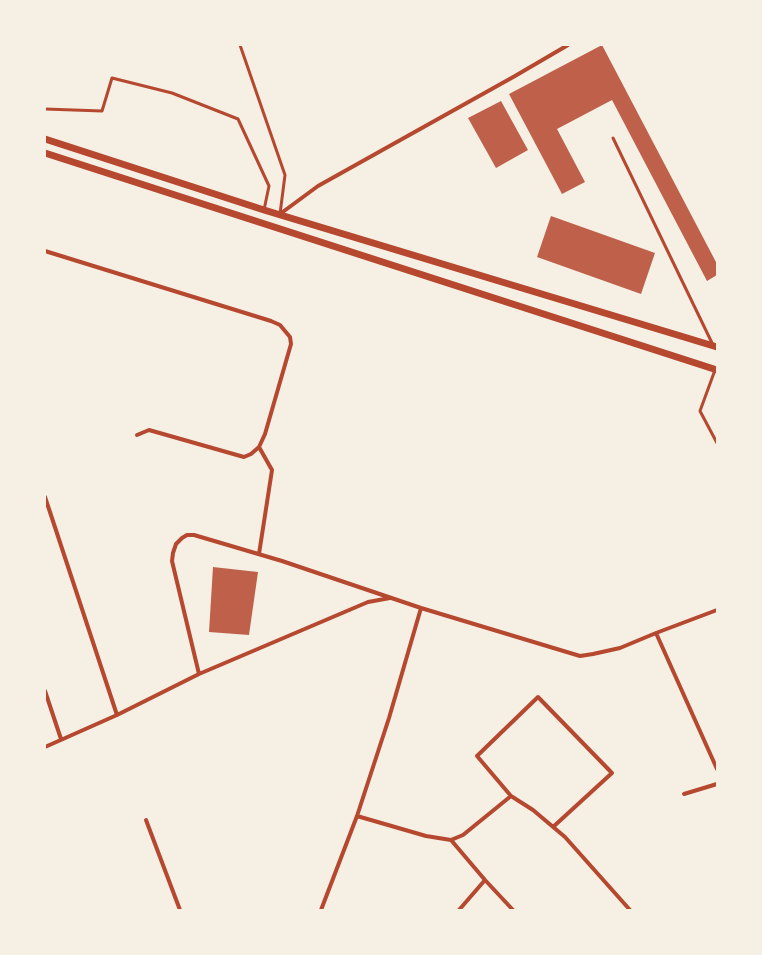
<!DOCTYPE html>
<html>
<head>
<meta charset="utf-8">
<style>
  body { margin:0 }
  #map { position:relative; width:762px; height:955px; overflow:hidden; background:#f6efe4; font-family:"Source Serif 4",serif }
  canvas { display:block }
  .frame { position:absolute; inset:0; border:46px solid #f6efe4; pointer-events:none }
</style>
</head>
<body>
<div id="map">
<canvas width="762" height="955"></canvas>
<div class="frame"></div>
</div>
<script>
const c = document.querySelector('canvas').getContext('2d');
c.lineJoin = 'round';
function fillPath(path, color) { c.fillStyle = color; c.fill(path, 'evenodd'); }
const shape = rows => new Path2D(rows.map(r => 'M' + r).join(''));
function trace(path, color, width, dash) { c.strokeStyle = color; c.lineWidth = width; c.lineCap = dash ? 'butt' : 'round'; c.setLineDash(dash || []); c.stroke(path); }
fillPath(shape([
  [602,45,717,264,717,275,707,281,612,100,557,129,585,182,562,194,509,94],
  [501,101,528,150,496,168,468,118],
  [551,216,655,253,641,294,537,257],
  [213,567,258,572,249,635,209,632]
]), '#bf614a');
trace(shape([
  [240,45,285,175,280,214],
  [45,109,102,111,112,78,172,93,238,119,269,186,264,210],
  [613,138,713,345],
  [715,370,700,411,717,443]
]), '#b5482f', 3);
trace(shape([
  [280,214,318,186,515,76,568,45],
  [45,251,271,321,280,325,290,337,291,344,265,434,259,447,251,454,244,457,149,430,137,435],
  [259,447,272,470,259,554],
  [45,497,117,715],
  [656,633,717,769],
  [199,674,172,561,173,553,176,544,182,538,187,535,194,535,282,561,421,608,580,656,593,654,620,648,656,633,717,610],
  [45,691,61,739],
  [45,747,117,715,199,674,368,602,390,598],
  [684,794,717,784],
  [511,796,477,756,538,697,612,773,553,827],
  [357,816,426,836,451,840,463,835,511,796,533,810,565,837,630,910],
  [146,820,180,910],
  [451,840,485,880,513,910],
  [321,910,357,816,389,718,421,608],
  [459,910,485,880]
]), '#b5482f', 4);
trace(shape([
  [45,139,264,210,717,347],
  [45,153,717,370]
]), '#b5482f', 7);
</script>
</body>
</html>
